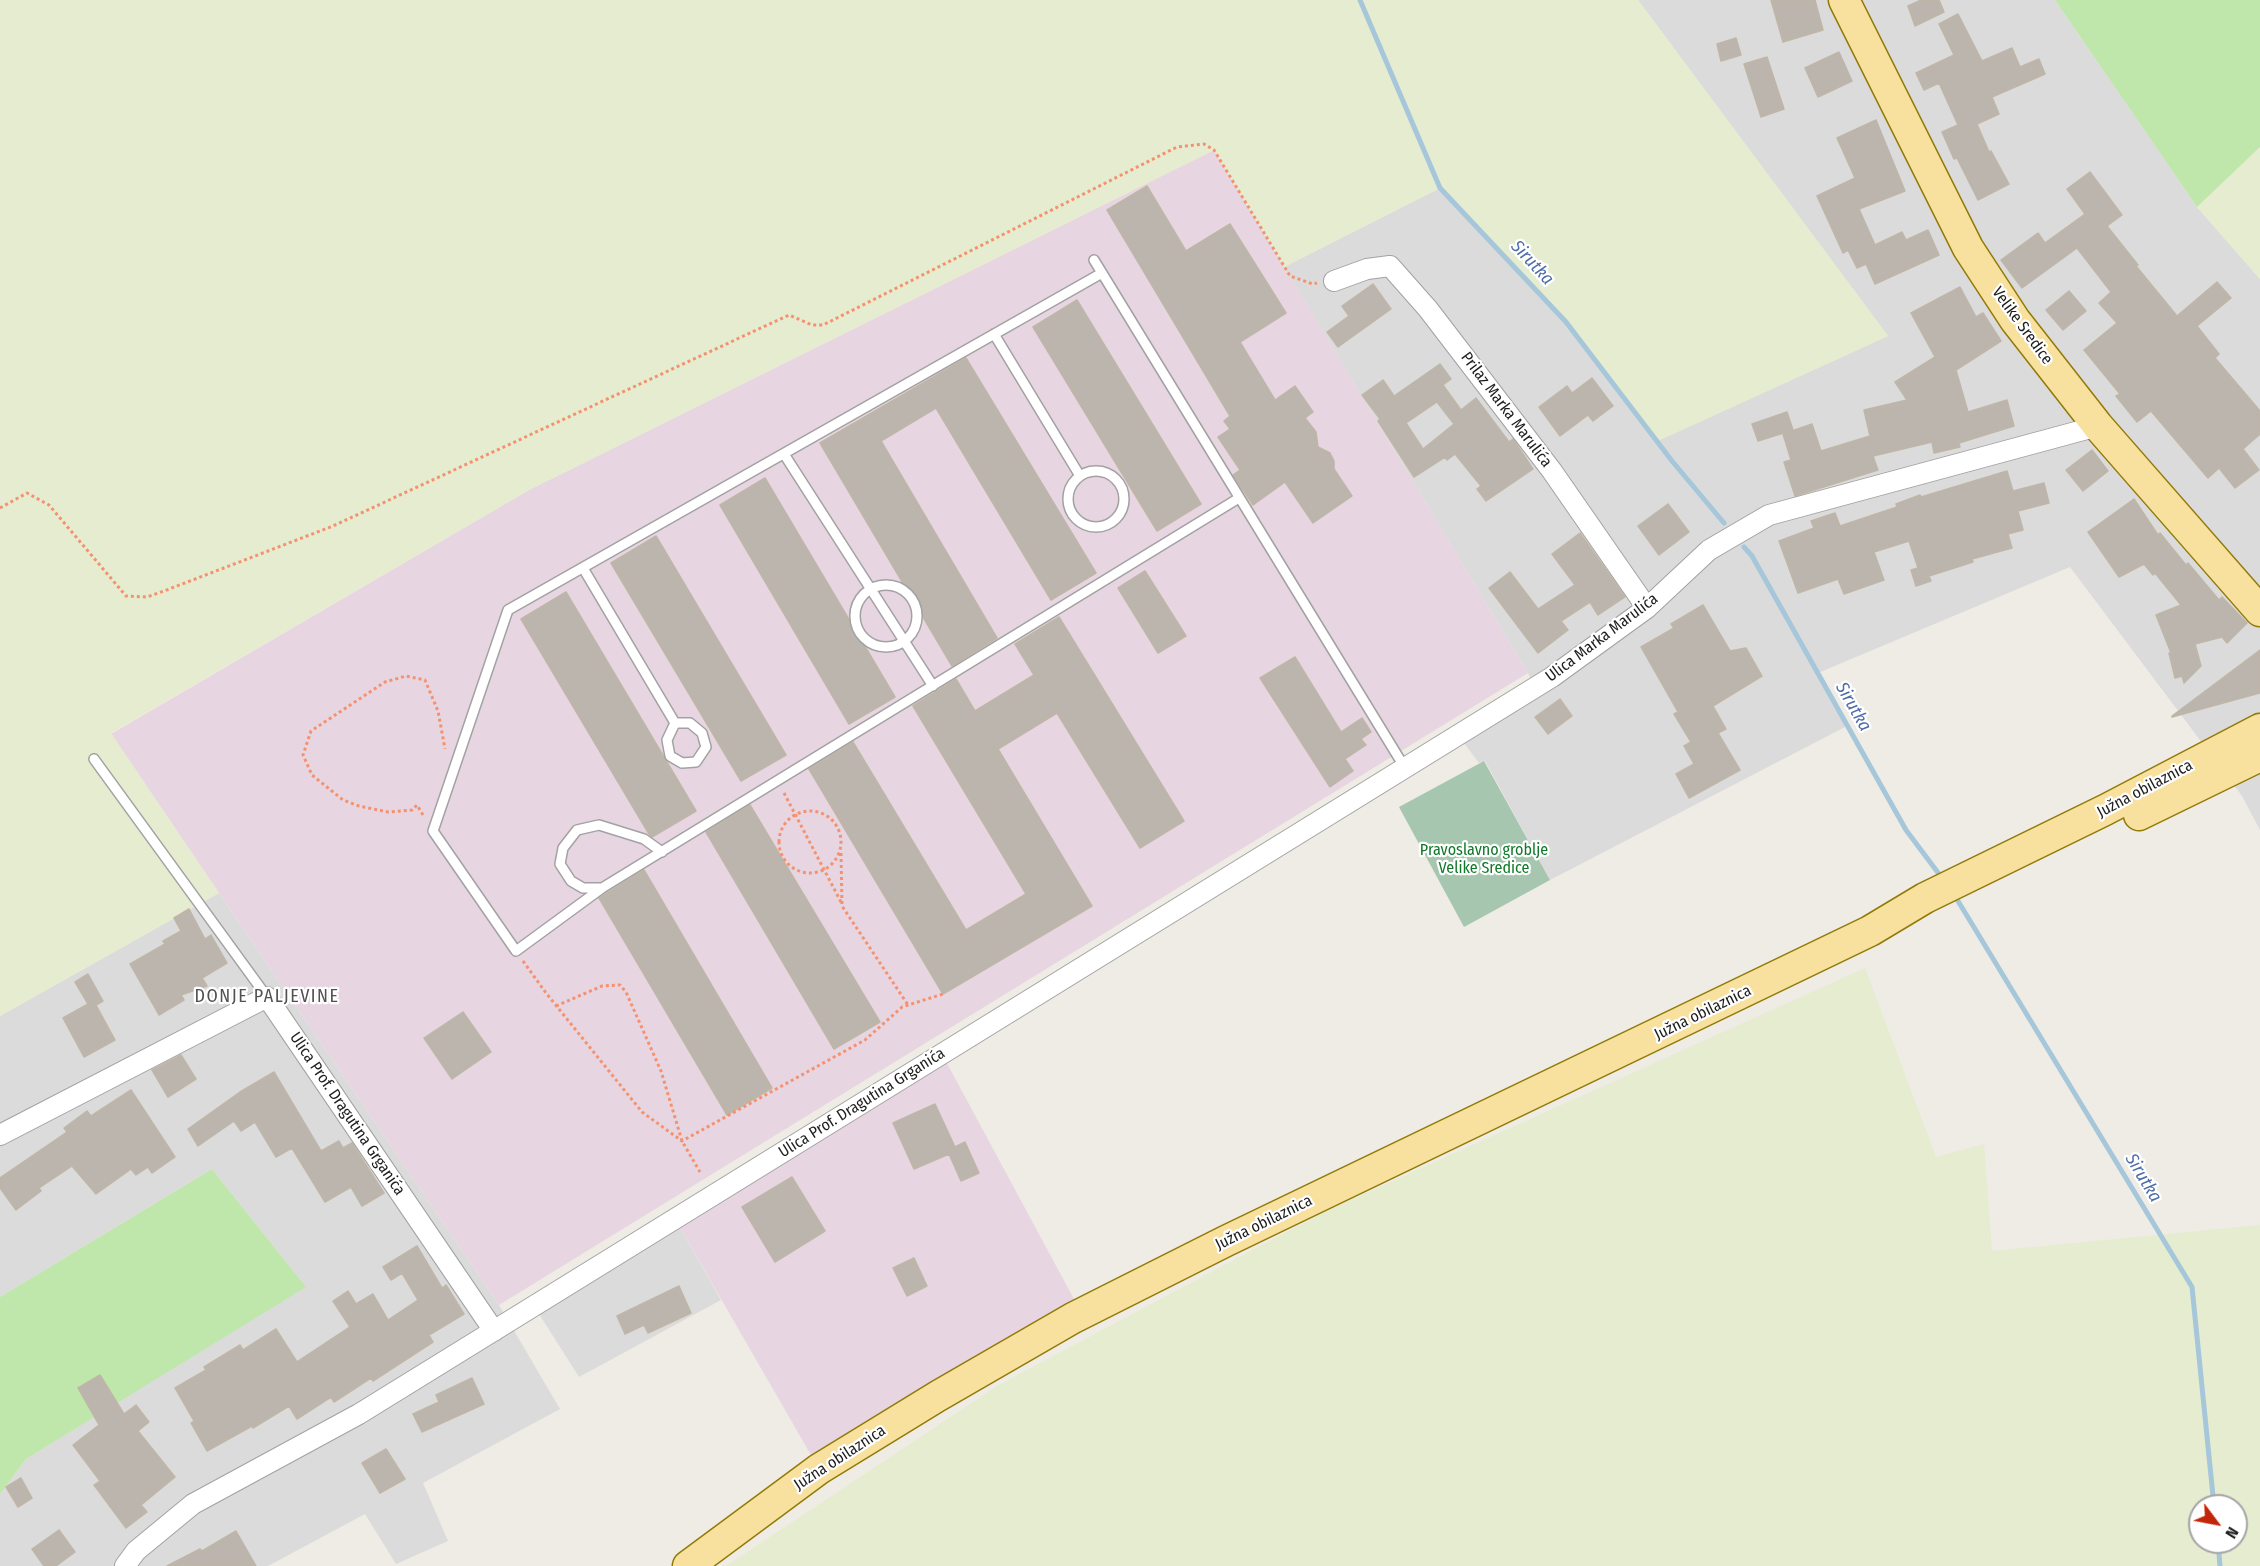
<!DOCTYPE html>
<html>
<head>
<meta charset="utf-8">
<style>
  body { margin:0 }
  #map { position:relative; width:2260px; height:1566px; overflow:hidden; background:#eeece4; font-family:"Fira Sans Condensed",sans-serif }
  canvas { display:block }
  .north { position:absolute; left:2188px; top:1494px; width:60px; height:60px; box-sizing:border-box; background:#fff; border:2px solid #a5a5a5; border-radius:50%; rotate:122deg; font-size:16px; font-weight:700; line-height:24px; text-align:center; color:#1e1e1e }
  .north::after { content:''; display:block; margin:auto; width:21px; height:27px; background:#c32608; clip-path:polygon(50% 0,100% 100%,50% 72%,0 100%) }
</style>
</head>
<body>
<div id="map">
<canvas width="2260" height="1566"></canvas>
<div class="north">N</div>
</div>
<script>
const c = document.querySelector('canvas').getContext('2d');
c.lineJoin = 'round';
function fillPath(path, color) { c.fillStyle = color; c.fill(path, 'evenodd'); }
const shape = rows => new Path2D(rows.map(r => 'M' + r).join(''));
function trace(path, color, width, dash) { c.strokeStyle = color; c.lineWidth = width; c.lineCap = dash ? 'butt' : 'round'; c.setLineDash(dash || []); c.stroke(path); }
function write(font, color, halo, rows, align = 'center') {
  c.font = font + ' "Fira Sans Condensed",sans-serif'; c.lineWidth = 4.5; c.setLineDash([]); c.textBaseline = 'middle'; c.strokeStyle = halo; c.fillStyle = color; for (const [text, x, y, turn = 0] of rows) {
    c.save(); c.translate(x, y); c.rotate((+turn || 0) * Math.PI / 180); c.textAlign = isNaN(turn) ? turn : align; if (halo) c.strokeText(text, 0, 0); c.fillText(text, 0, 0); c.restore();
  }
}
fillPath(shape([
  [1638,0,2055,0,2197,207,2260,279,2260,830,2242,796,2070,567,1818,673,1847,726,1550,880,1485,761,1479,763,1458,735,1535,687,1528,673,1284,267,1440,188,1566,322,1657,441,1888,336],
  [219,893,499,1305,560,1409,423,1483,448,1541,396,1564,365,1514,268,1566,0,1566,0,1494,26,1459,305,1286,212,1169,0,1297,0,1016],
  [675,1219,721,1300,579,1377,534,1306]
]), '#dcdbdb');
fillPath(shape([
  [1214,150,1528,673,499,1305,111,734,529,490],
  [942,1054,1082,1314,819,1469,675,1219]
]), '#e7d6e1');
fillPath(shape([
  [0,0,1638,0,1888,336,1658,441,1566,322,1440,188,1284,267,1214,150,529,490,111,733,219,893,0,1016],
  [2260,147,2260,279,2197,207],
  [1865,968,1936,1157,1984,1144,1992,1251,2260,1225,2260,1566,726,1566,997,1386,1324,1212],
  [2200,1506,2236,1506,2236,1542,2200,1542]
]), '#e6ecd0');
fillPath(shape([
  [2055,0,2260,0,2260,147,2197,207],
  [212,1169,306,1287,26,1459,0,1494,0,1297]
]), '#bfe7ab');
fillPath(shape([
  [1484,761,1550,880,1464,927,1399,807]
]), '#a6c6b0');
trace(shape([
  [1360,0,1440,188,1566,322,1672,461,1724,523],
  [1744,547,1752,556,1906,830,1942,878],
  [1955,896,2192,1287,2214,1506],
  [2218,1542,2220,1566]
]), '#a6c6da', 5);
const building = shape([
  [1771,0,1815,0,1823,30,1783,42,1771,0],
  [1921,0,1939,0,1944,12,1915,26,1908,6,1921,0],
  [1958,14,1982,61,2012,48,2020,67,2039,59,2045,74,1992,97,1999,114,1977,124,1989,152,1991,151,2009,184,1978,200,1957,158,1954,159,1942,132,1958,125,1939,83,1924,90,1916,73,1954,55,1939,24,1958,14],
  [1736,38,1741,55,1721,61,1717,44,1736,38],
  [1839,52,1852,81,1818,97,1805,68,1839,52],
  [1767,57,1784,109,1761,117,1744,64,1767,57],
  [1876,120,1905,191,1859,209,1875,245,1902,232,1906,240,1928,230,1939,255,1875,284,1866,264,1857,268,1848,250,1843,253,1817,196,1855,178,1837,138,1876,120],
  [2090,172,2122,215,2107,226,2138,265,2136,266,2177,316,2217,282,2231,298,2197,326,2219,354,2215,358,2260,411,2260,434,2243,449,2259,470,2235,488,2219,468,2208,478,2151,411,2137,422,2116,396,2120,394,2084,350,2117,323,2099,303,2111,292,2077,248,2022,288,2001,260,2038,233,2045,243,2085,214,2067,189,2090,172],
  [1147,186,1186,251,1230,224,1286,313,1240,342,1275,400,1295,386,1313,412,1305,418,1316,432,1318,447,1330,453,1334,461,1334,469,1352,496,1313,523,1285,482,1253,505,1233,475,1240,470,1218,437,1230,429,1224,421,1230,416,1107,210,1147,186],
  [1373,284,1391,309,1338,347,1327,332,1349,316,1342,306,1373,284],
  [1960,287,1976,317,1983,313,2001,341,1956,370,1968,412,2007,400,2014,426,1959,443,1960,447,1934,453,1932,442,1873,456,1878,470,1795,496,1784,462,1791,460,1783,434,1812,424,1821,451,1870,436,1864,410,1907,400,1895,382,1935,357,1911,313,1960,287],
  [2069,291,2086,311,2063,330,2046,310,2069,291],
  [1077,300,1201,504,1157,531,1033,327,1077,300],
  [966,358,1096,573,1051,600,936,408,881,441,997,638,952,666,820,443,966,358],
  [1440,364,1451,379,1443,385,1461,410,1476,398,1509,442,1513,439,1533,469,1486,501,1477,489,1481,486,1455,454,1447,460,1445,457,1414,477,1378,421,1380,419,1362,395,1383,380,1394,396,1440,364],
  [1437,402,1454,424,1423,449,1406,423,1437,402],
  [1592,378,1613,406,1593,421,1588,415,1560,436,1539,407,1567,386,1572,393,1592,378],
  [1787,412,1793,430,1758,441,1752,424,1787,412],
  [2092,450,2108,471,2083,491,2066,470,2092,450],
  [2007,471,2013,491,2044,483,2049,503,2018,511,2023,530,2008,534,2012,548,1972,559,1973,562,1929,576,1931,581,1916,586,1911,570,1918,568,1909,541,1874,552,1884,580,1844,594,1838,579,1798,593,1779,541,1814,528,1811,521,1835,513,1840,526,1897,507,1896,504,1920,495,1921,497,2007,471],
  [765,478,895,697,849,724,720,505,765,478],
  [2134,499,2158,535,2160,533,2186,565,2188,563,2219,600,2222,597,2247,623,2227,643,2222,637,2195,644,2201,666,2184,683,2182,676,2175,678,2169,653,2171,653,2156,615,2181,605,2155,573,2153,575,2144,564,2119,577,2088,532,2134,499],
  [1668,504,1689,532,1659,555,1638,526,1668,504],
  [1580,533,1625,597,1598,615,1590,602,1561,621,1568,630,1538,653,1489,588,1510,572,1538,609,1547,603,1575,585,1552,554,1580,533],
  [656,536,786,755,741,781,611,563,656,536],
  [1145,571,1186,636,1158,653,1118,588,1145,571],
  [566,592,696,811,652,837,649,834,521,619,566,592],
  [1703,605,1730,651,1746,648,1762,676,1713,706,1726,729,1718,733,1740,770,1689,798,1676,774,1694,764,1684,746,1691,742,1674,714,1678,712,1641,647,1674,628,1671,624,1703,605],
  [1059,617,1184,821,1140,848,1057,713,998,749,1092,906,943,994,809,769,853,742,966,930,1026,894,913,706,956,679,975,711,1034,675,1015,644,1059,617],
  [2260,650,2260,693,2172,717,2172,716,2260,650],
  [1295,657,1341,732,1362,718,1371,732,1361,739,1366,745,1345,759,1353,771,1330,787,1260,678,1295,657],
  [1560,699,1572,716,1548,734,1535,717,1560,699],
  [750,805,880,1022,834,1049,706,832,750,805],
  [644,870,772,1088,727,1115,599,898,644,870],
  [189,909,205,939,211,935,227,963,202,978,207,986,181,995,184,1000,159,1015,130,964,165,944,163,941,181,931,174,918,189,909],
  [88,974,103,1001,96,1005,115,1040,84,1057,63,1018,88,1004,75,982,88,974],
  [463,1012,491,1052,452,1079,424,1038,463,1012],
  [181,1055,196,1079,168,1097,152,1070,181,1055],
  [274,1072,321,1151,339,1141,343,1148,352,1143,384,1193,362,1206,351,1187,325,1202,292,1148,276,1157,255,1122,241,1131,234,1121,198,1146,188,1129,240,1092,274,1072],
  [131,1090,175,1157,152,1173,148,1167,136,1175,131,1169,96,1194,72,1166,39,1188,41,1191,16,1210,0,1188,0,1178,67,1132,64,1128,87,1111,91,1116,131,1090],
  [935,1104,955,1147,965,1142,979,1173,961,1181,949,1154,914,1169,893,1123,935,1104],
  [792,1177,825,1231,775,1262,742,1207,792,1177],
  [417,1246,442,1288,446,1285,464,1314,429,1335,433,1342,373,1381,371,1378,334,1402,331,1397,297,1419,289,1406,253,1428,252,1426,207,1451,191,1423,194,1421,175,1388,206,1370,204,1367,240,1345,243,1350,276,1329,297,1362,350,1327,333,1301,348,1291,356,1304,373,1294,388,1320,418,1300,402,1273,391,1280,383,1267,417,1246],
  [914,1258,927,1286,907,1296,893,1268,914,1258],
  [679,1286,691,1313,648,1333,644,1325,625,1334,617,1316,679,1286],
  [100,1375,124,1414,136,1405,149,1422,138,1431,175,1477,141,1505,147,1512,126,1528,94,1485,100,1481,73,1445,99,1425,78,1388,100,1375],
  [472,1378,484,1404,422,1432,413,1414,439,1402,436,1395,472,1378],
  [386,1449,405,1479,380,1493,362,1463,386,1449],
  [21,1478,32,1498,18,1507,6,1487,21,1478],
  [59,1530,75,1552,56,1566,44,1566,32,1549,59,1530],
  [236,1531,256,1566,167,1566,200,1549,202,1551,236,1531]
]);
fillPath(building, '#bbb5ad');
trace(building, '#bfb6a7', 1.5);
const service = shape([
  [1094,260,1405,768],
  [994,334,1080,476],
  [784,454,933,686],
  '1068 499a28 28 0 1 1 56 0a28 28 0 1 1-56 0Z',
  [583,568,675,723,690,723,702,733,706,747,696,762,682,763,670,756,667,740,675,723],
  '855 616a31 31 0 1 1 62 0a31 31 0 1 1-62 0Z',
  [94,759,267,997],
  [662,852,644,839,599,825,577,830,563,848,560,864,571,881,583,888,602,888,1239,498],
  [602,888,516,951,433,831,508,610,1102,273]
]);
const minor = shape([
  [1334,281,1367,269,1390,266,1428,309,1552,471,1647,608],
  [0,1135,267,997,494,1331],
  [125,1566,136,1551,193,1504,359,1414,1552,677,1647,608,1709,550,1769,515,2098,426]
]);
const primary = shape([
  [1844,0,1968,248,2015,320,2098,426,2260,611],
  [2139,815,2260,756],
  [688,1566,819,1469,938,1396,1073,1318,1226,1241,1870,931,1925,898,2105,810,2260,729]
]);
trace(service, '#a2a2a2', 12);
trace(minor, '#a2a2a2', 22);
trace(primary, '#917a06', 33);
trace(shape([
  [0,508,27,493,49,505,126,596,147,597,164,591,333,526,789,315,812,325,823,325,1177,147,1204,144,1214,150,1290,276,1313,284,1317,283],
  [784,793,842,904],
  '779 842a31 31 0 1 1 62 0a31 31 0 1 1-62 0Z',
  [423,815,417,805,412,810,388,812,359,806,343,800,312,775,303,755,311,731,385,682,406,676,425,680,438,711,445,749],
  [841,853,842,906,908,1005],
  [523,961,546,993,642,1112,682,1141,865,1040,902,1007,943,994],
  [556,1006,602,986,620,985,626,992,661,1071,682,1141,700,1172]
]), '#f4926f', 3, [3, 3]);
trace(service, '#fff', 9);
trace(minor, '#fff', 20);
trace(primary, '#f8e09f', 30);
write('16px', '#1e1e1e', '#fff', [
  ["Velike Sredice",2022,326,54],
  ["Prilaz Marka Marulića",1506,410,53],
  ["Ulica Marka Marulića",1602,638,-37],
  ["Južna obilaznica",2145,789,-28],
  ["Južna obilaznica",1703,1013,-26],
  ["Ulica Prof. Dragutina Grganića",862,1103,-32],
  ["Ulica Prof. Dragutina Grganića",347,1114,56],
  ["Južna obilaznica",1264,1223,-26],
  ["Južna obilaznica",840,1458,-33]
]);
write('16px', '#107829', '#fff', [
  ["Pravoslavno groblje",1484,851],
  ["Velike Sredice",1484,869]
]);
write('italic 18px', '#4e6ca9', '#fff', [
  ["Sirutka",1532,263,47],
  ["Sirutka",1853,707,60],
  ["Sirutka",2143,1178,59]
]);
c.letterSpacing = '1.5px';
write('18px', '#515151', '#fff', [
  ["DONJE PALJEVINE",267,997]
]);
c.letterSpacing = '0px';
</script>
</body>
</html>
